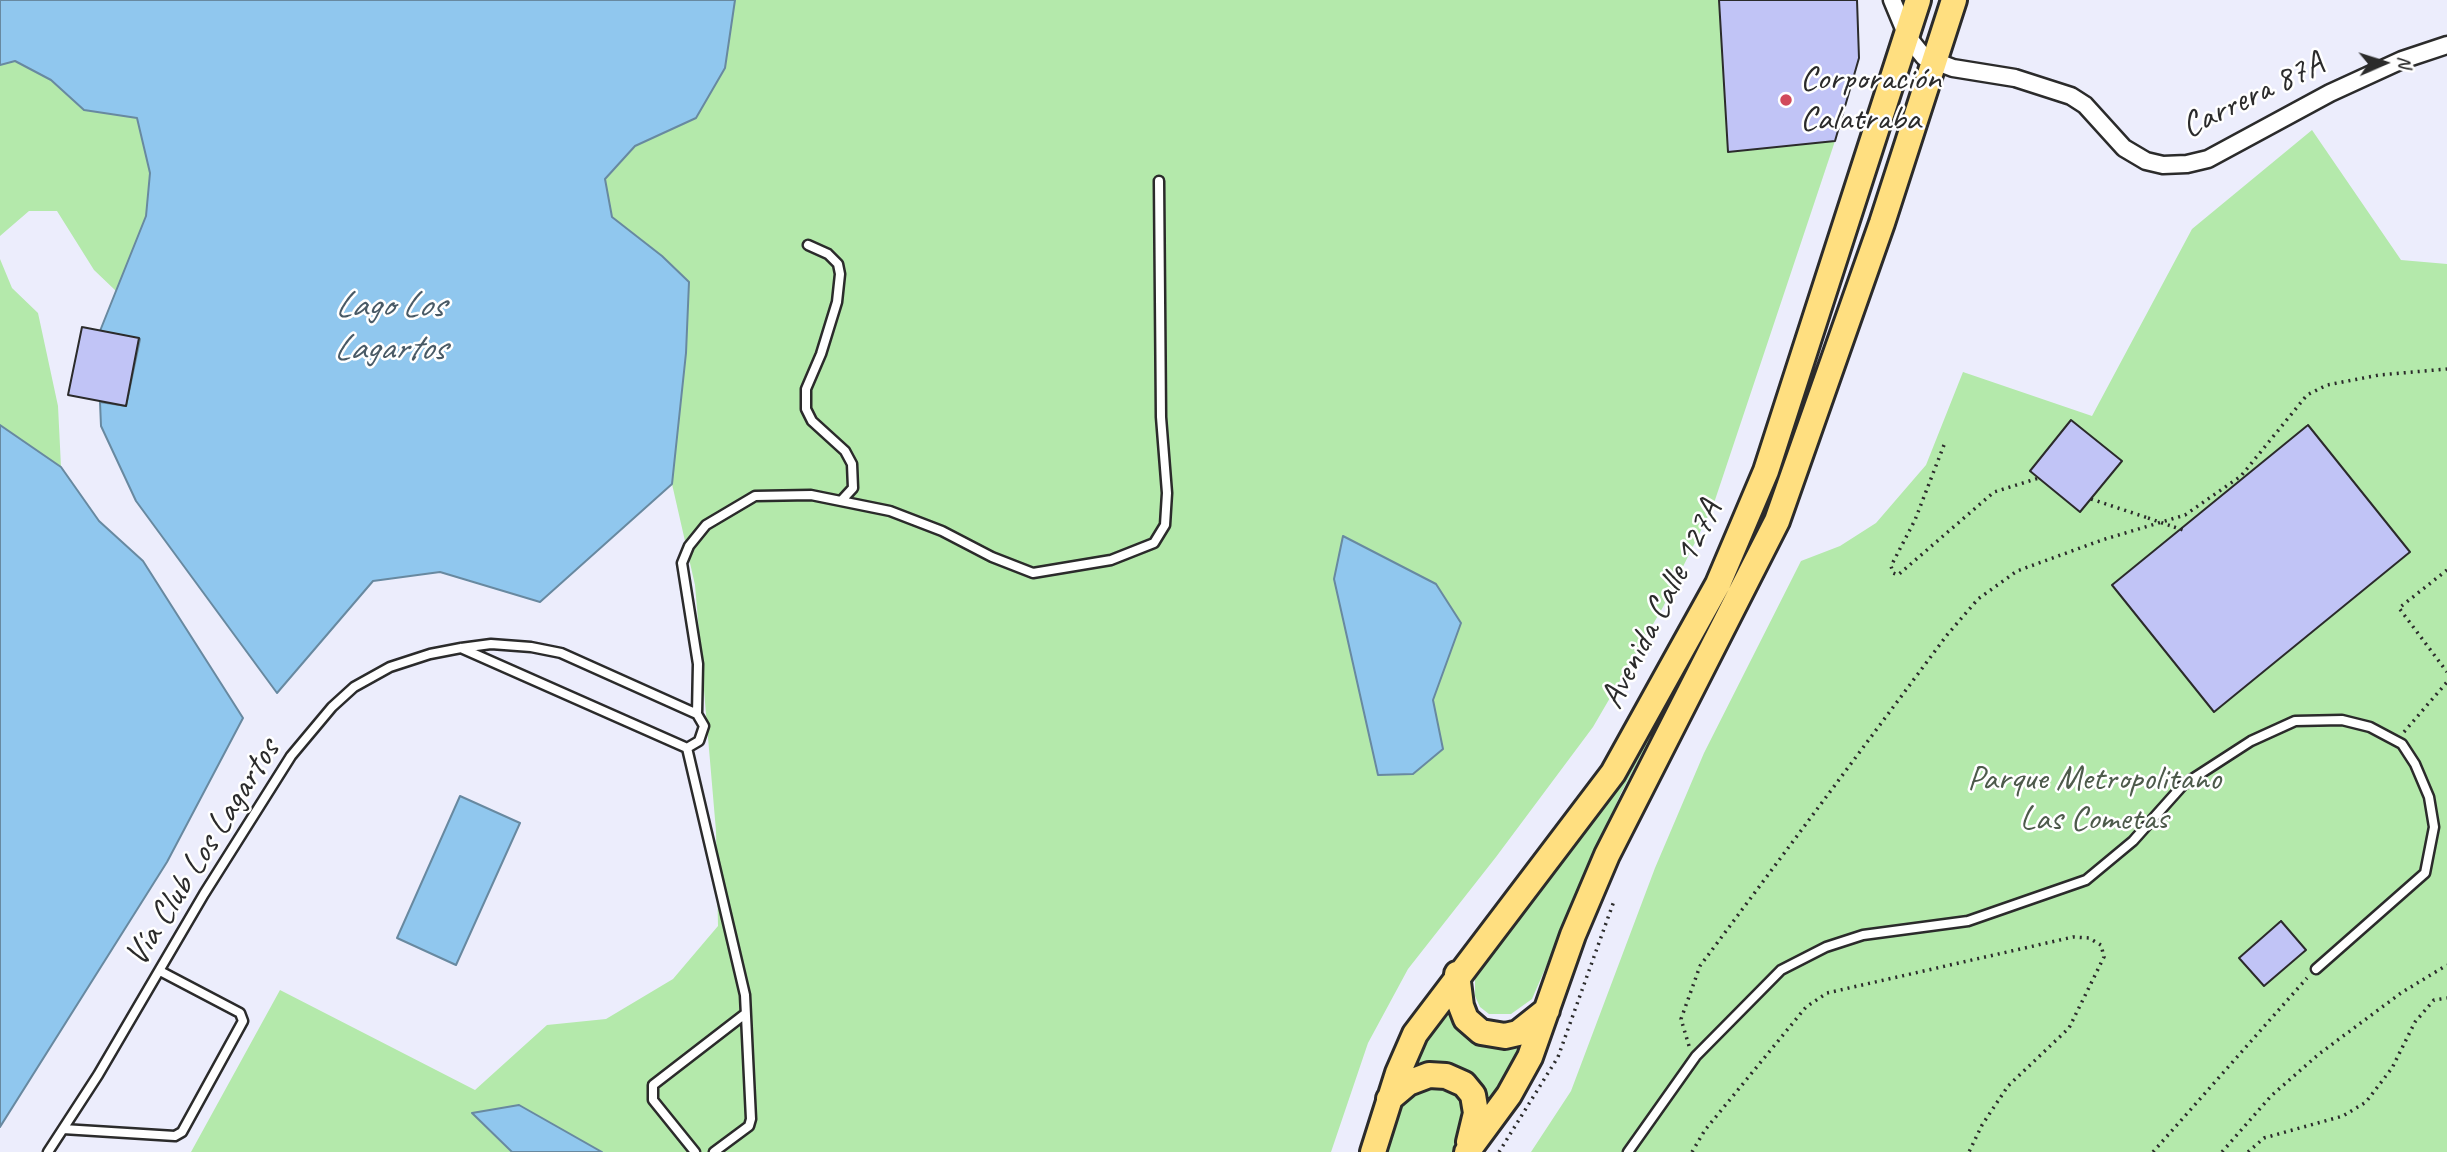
<!DOCTYPE html>
<html>
<head>
<meta charset="utf-8">
<style>
  body { margin:0 }
  #map { position:relative; width:2447px; height:1152px; overflow:hidden; background:#ecedfc; font-family:Caveat,sans-serif }
  canvas { display:block }
  .north { position:absolute; left:2349px; top:28px; width:70px; height:70px; -webkit-text-stroke:5px #fff; paint-order:stroke; rotate:87deg; font-size:19px; font-weight:700; line-height:28px; text-align:center; color:#2b2b2b }
  .north::after { content:''; display:block; margin:auto; width:24px; height:32px; background:#2b2b2b; clip-path:polygon(50% 0,100% 100%,50% 72%,0 100%) }
</style>
</head>
<body>
<div id="map">
<canvas width="2447" height="1152"></canvas>
<div class="north">N</div>
</div>
<script>
const c = document.querySelector('canvas').getContext('2d');
c.lineJoin = 'round';
function fillPath(path, color) { c.fillStyle = color; c.fill(path, 'evenodd'); }
const shape = rows => new Path2D(rows.map(r => 'M' + r).join(''));
function trace(path, color, width, dash) { c.strokeStyle = color; c.lineWidth = width; c.lineCap = dash ? 'butt' : 'round'; c.setLineDash(dash || []); c.stroke(path); }
function write(font, color, halo, rows, align = 'center') {
  c.font = font + ' Caveat,sans-serif'; c.lineWidth = 5; c.setLineDash([]); c.textBaseline = 'middle'; c.strokeStyle = halo; c.fillStyle = color; for (const [text, x, y, turn = 0] of rows) {
    c.save(); c.translate(x, y); c.rotate((+turn || 0) * Math.PI / 180); c.textAlign = isNaN(turn) ? turn : align; if (halo) c.strokeText(text, 0, 0); c.fillText(text, 0, 0); c.restore();
  }
}
fillPath(shape([
  [735,0,1719,0,1728,152,1835,141,1713,506,1663,607,1593,727,1496,857,1408,969,1368,1043,1331,1152,191,1152,280,990,475,1090,547,1025,606,1019,673,979,718,926,716,831,695,585,672,484,686,353,688,282,662,256,612,217,605,179,635,146,696,118,725,68],
  [15,61,51,80,84,110,137,118,150,173,146,216,116,291,94,270,57,211,29,211,0,236,0,65],
  [2312,130,2401,260,2447,264,2447,1152,1531,1152,1571,1091,1655,868,1704,753,1801,561,1840,546,1876,523,1926,465,1963,372,2092,416,2192,229],
  [0,259,12,288,38,313,58,406,61,467,0,425],
  [1766,515,1741,570,1621,793,1532,999,1511,1014,1489,1014,1480,1007,1475,996,1475,973,1616,791],
  [1450,1000,1453,1012,1524,1041,1485,1109,1481,1096,1409,1071],
  [1436,1085,1450,1090,1459,1098,1466,1111,1460,1143,1454,1152,1384,1152,1399,1107,1410,1095]
]), '#b4e9ab');
const water = shape([
  [0,0,735,0,725,68,696,118,635,146,605,179,612,217,662,256,689,282,686,353,672,484,540,602,440,572,373,581,277,693,136,501,101,426,100,402,126,406,140,339,100,331,146,216,150,173,137,118,84,110,51,80,15,61,0,65,0,0],
  [0,425,61,467,99,521,143,561,243,718,167,862,0,1127,0,425],
  [1343,536,1436,584,1461,623,1433,700,1443,749,1413,774,1378,775,1334,579,1343,536],
  [460,796,520,823,456,965,397,938,460,796],
  [519,1105,602,1152,512,1152,472,1113,519,1105]
]);
fillPath(water, '#90c7ee');
trace(water, '#6889a0', 2);
const building = shape([
  [1719,0,1857,0,1859,58,1835,141,1728,152,1719,0],
  [82,327,139,338,126,406,68,395,82,327],
  [2071,420,2122,461,2080,512,2030,471,2071,420],
  [2308,425,2410,552,2214,712,2112,585,2308,425],
  [2281,921,2306,950,2264,986,2239,958,2281,921]
]);
fillPath(building, '#c1c4f6');
trace(building, '#2b2b2b', 2);
const lane = shape([
  [808,245,828,254,838,264,840,274,837,302,821,354,806,389,806,409,812,421,845,451,852,464,853,488,841,501],
  [697,714,698,664,682,563,689,546,706,525,755,496,811,495,890,511,942,531,992,557,1033,573,1111,560,1154,543,1165,525,1167,493,1161,417,1159,181],
  [687,748,745,995,751,1119,749,1126,714,1152],
  [63,1129,175,1136,182,1132,243,1021,240,1013,160,971],
  [48,1152,98,1075,204,894,291,756,332,707,354,687,390,667,430,654,461,648,491,644,531,647,561,653,697,714,704,726,699,741,687,748,461,648],
  [695,1152,653,1100,653,1085,745,1014],
  [1628,1152,1696,1056,1781,970,1826,947,1863,935,1968,921,2086,880,2133,841,2183,785,2251,741,2295,721,2342,720,2370,727,2402,744,2415,764,2429,797,2434,827,2425,873,2316,969]
]);
const street = shape([
  [1892,0,1907,36,1924,57,1953,68,2015,78,2071,96,2085,105,2124,148,2146,161,2163,165,2187,164,2208,159,2330,93,2402,60,2447,45]
]);
const primary = shape([
  [1457,974,1461,1006,1466,1019,1481,1032,1505,1036,1518,1033,1547,1010],
  [1389,1099,1408,1083,1429,1075,1446,1076,1464,1084,1473,1095,1476,1113,1469,1142],
  [1373,1152,1398,1073,1415,1034,1613,773,1718,584,1766,471,1918,0],
  [1467,1152,1509,1095,1530,1057,1573,935,1607,855,1777,521,1882,223,1954,0]
]);
trace(lane, '#2b2b2b', 13);
trace(street, '#2b2b2b', 21);
trace(primary, '#2b2b2b', 30);
trace(shape([
  [1944,445,1915,520,1891,566,1893,573,1898,575,1994,492,2039,478],
  [2091,499,2148,518],
  [2174,527,2183,530],
  [2447,570,2399,608,2447,672],
  [2404,732,2447,682],
  [1689,1046,1681,1019,1700,966,1947,635,1978,599,2017,571,2102,540,2185,515,2241,476,2307,395,2327,385,2379,375,2447,369],
  [1499,1152,1558,1057,1614,901],
  [1692,1152,1705,1130,1806,1007,1827,993,2073,937,2089,938,2101,945,2104,957,2069,1028,2008,1086,1982,1125,1969,1152],
  [2153,1152,2307,978],
  [2222,1152,2271,1096,2319,1054,2401,993,2447,965],
  [2248,1152,2264,1138,2343,1116,2366,1102,2392,1068,2415,1022,2434,1000,2447,998]
]), '#2b2b2b', 3.5, [2, 5]);
trace(lane, '#fff', 8);
trace(street, '#fff', 16);
trace(primary, '#ffdf80', 24);
trace(shape([
  [2148,518,2174,527]
]), '#2b2b2b', 3.5, [2, 5]);
for (const [x, y, r, color] of [
  [1786,100,7,"#d1495b"]
]) { const dot = new Path2D(); dot.arc(x, y, r, 0, 2 * Math.PI); c.fillStyle = color; c.fill(dot); trace(dot, '#fff', 2.5); }
write('35px', '#2b2b2b', '#fff', [
  ["Corporación",1800,80],
  ["Calatraba",1800,120]
], 'left');
write('35px', '#2b2b2b', '#fff', [
  ["Carrera 87A",2253,96,-26],
  ["Avenida Calle 127A",1662,605,-63],
  ["Vía Club Los Lagartos",203,853,-58]
]);
write('35px', '#4d5a4b', '#fff', [
  ["Parque Metropolitano",2094,780],
  ["Las Cometas",2094,820]
]);
write('italic 37px', '#495a66', '#fff', [
  ["Lago Los",389,306],
  ["Lagartos",389,349]
]);
</script>
</body>
</html>
